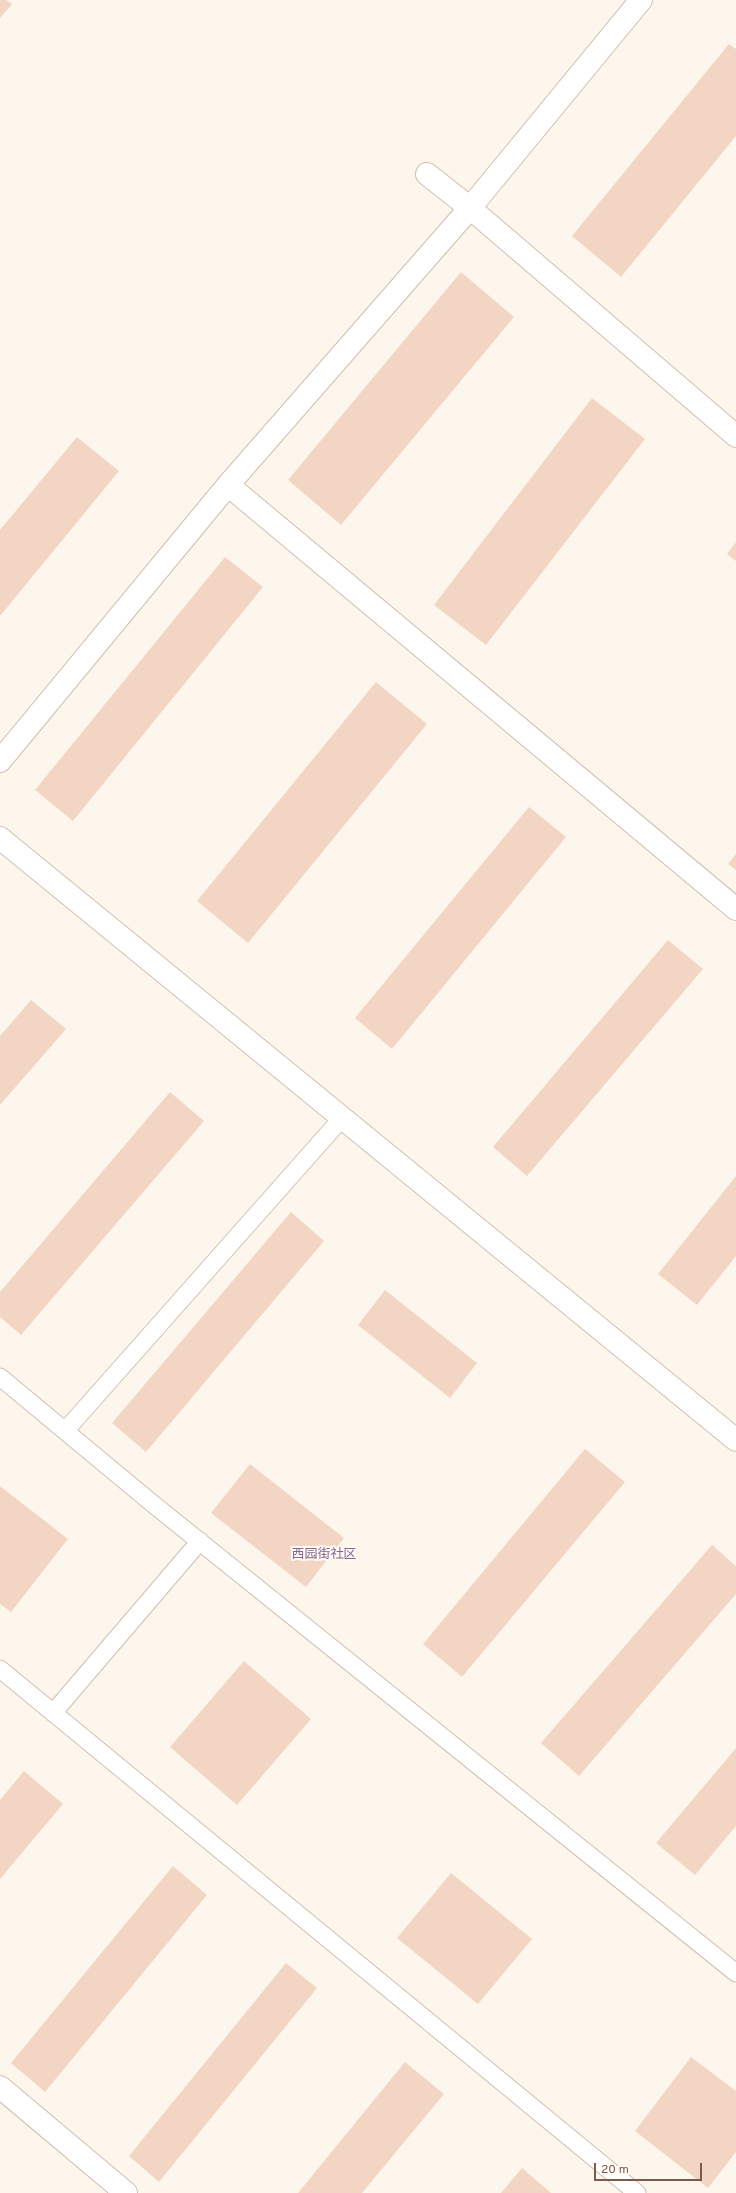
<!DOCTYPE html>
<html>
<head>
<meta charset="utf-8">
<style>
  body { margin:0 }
  #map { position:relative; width:736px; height:2193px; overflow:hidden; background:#fdf6ec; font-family:Overpass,sans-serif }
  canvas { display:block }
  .scale { position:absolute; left:594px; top:2163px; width:108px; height:18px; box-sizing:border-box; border:2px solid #7a5c4d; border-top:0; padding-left:5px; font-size:12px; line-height:14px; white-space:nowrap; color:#7a5c4d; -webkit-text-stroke:3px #fffaf3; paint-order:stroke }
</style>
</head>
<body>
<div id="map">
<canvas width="736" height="2193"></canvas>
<div class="scale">20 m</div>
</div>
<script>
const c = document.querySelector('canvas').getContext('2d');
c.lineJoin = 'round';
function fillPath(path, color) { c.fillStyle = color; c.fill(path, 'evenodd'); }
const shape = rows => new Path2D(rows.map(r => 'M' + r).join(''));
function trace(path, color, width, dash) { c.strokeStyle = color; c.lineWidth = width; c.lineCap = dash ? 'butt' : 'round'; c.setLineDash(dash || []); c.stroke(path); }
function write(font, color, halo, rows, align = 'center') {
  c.font = font + ' Overpass,"Noto Sans SC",sans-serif'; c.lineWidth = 4; c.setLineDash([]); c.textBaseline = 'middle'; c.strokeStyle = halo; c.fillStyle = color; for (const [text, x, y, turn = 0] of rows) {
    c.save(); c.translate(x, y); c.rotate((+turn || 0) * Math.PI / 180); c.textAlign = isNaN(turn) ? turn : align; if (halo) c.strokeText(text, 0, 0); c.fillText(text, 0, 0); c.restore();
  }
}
fillPath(shape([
  [0,0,6,0,12,4,0,18],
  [729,44,736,49,736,136,621,277,572,236],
  [461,272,514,317,341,525,288,480],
  [592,398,645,439,486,645,434,605],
  [77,437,119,471,0,616,0,530],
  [736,542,736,561,727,554],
  [225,557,263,587,73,821,35,790],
  [376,682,427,724,248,943,197,901],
  [529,807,566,837,392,1049,355,1018],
  [736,854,736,870,728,864],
  [668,940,703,969,527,1176,493,1147],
  [31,1000,66,1029,0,1105,0,1036],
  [170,1092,204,1121,21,1335,0,1317,0,1292],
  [736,1176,736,1256,697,1305,658,1274],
  [291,1212,324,1241,146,1452,112,1423],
  [385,1290,477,1363,450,1398,358,1325],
  [585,1449,625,1482,462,1677,423,1644],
  [250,1464,344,1538,306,1587,211,1513],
  [0,1486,68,1539,11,1612,0,1604],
  [712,1545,736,1566,736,1594,579,1776,541,1743],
  [244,1661,311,1719,237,1805,170,1747],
  [736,1748,736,1826,695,1875,656,1843],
  [24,1771,63,1804,0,1879,0,1800],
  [173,1866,207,1895,45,2092,11,2063],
  [451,1873,532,1939,478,2004,397,1938],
  [286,1963,317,1988,159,2182,129,2156],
  [691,2057,736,2091,736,2152,708,2188,635,2131],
  [405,2062,444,2094,362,2193,298,2193],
  [522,2168,551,2193,501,2193]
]), '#f3d5c3');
const lane = shape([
  [0,1377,153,1504,736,1973],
  [65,1431,342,1118],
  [0,1669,637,2193],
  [53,1713,200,1541]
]);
const street = shape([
  [427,174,470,208,736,436],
  [228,485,736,909],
  [0,761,228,485,470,208,641,0],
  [0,838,736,1440],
  [0,2087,126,2193]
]);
trace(lane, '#d1beb0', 19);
trace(street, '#d1beb0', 24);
trace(lane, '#fff', 17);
trace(street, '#fff', 22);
write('13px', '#846695', '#fffaf3', [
  ["西园街社区",324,1555]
]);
</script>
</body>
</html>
